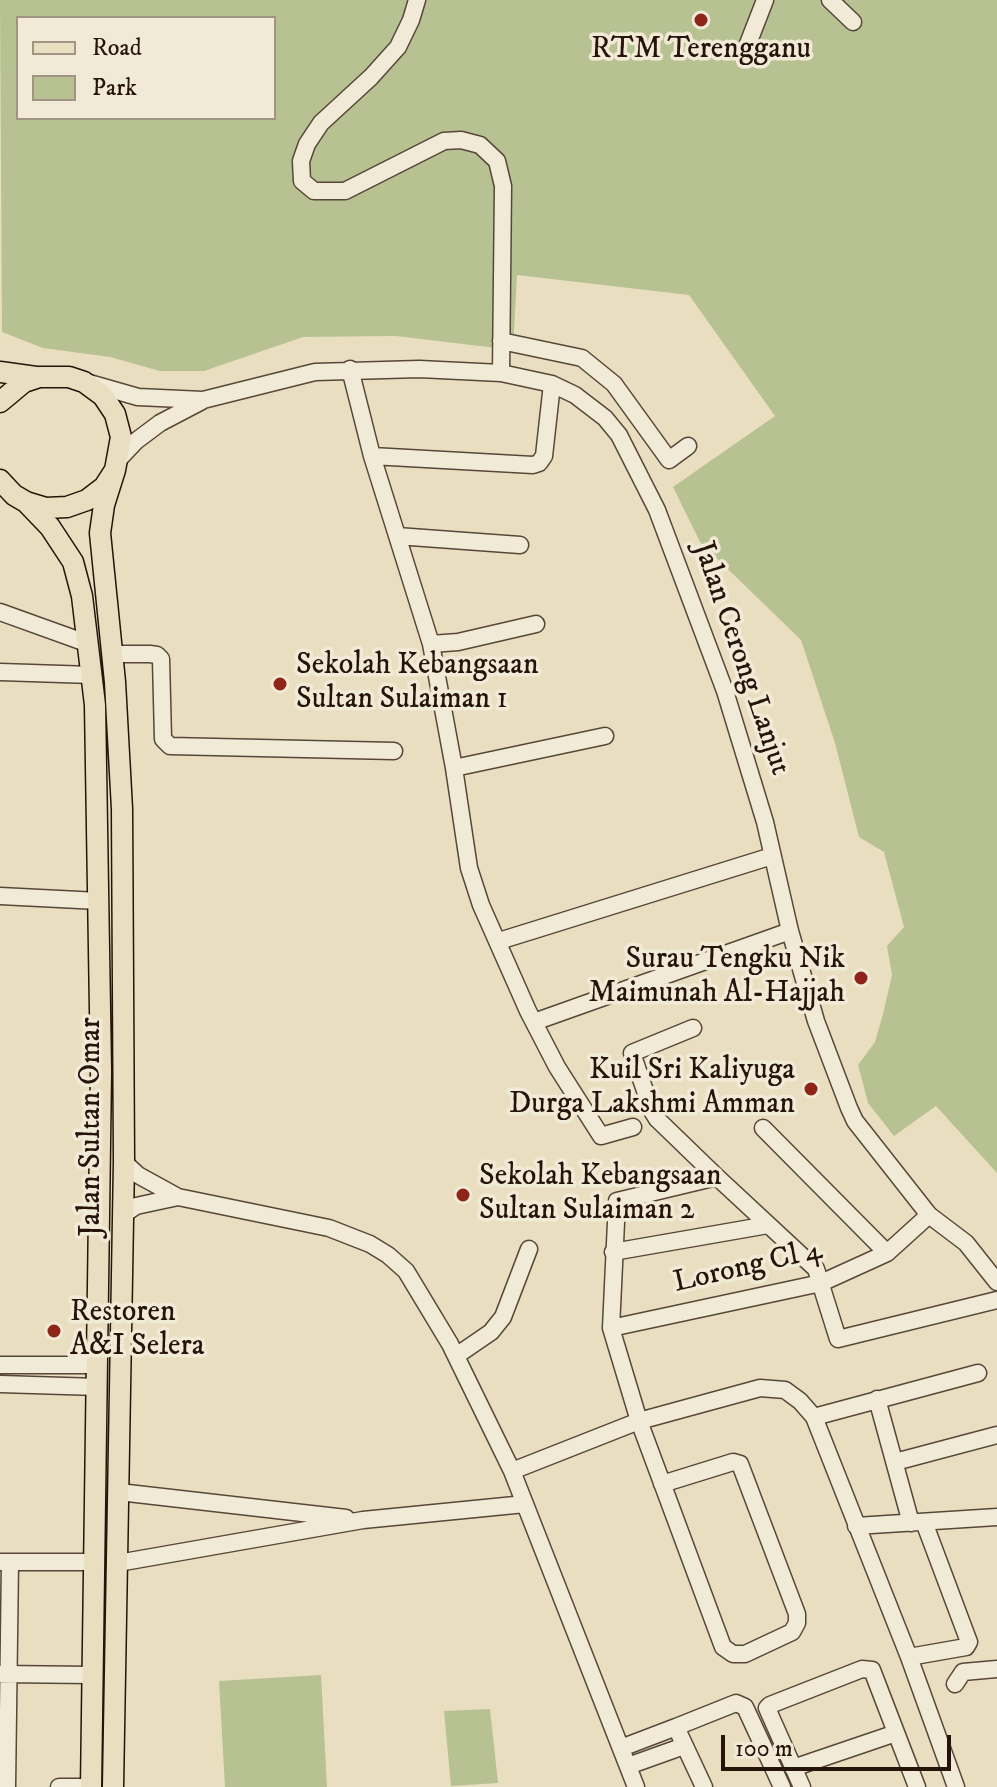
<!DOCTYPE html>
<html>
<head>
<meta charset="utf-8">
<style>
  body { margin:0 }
  #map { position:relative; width:997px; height:1787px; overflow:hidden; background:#e9dfc0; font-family:"IM FELL DW Pica",serif }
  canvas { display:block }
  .legend { position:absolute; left:16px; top:16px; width:260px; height:104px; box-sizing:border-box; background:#f1ead6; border:2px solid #a09484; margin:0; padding:10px 14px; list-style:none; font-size:24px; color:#26140a }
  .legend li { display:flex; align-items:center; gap:16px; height:40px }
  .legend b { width:40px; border:2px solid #a09484 }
  .scale { position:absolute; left:721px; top:1735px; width:230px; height:36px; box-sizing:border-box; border:4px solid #26140a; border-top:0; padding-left:10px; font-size:24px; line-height:28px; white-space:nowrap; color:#26140a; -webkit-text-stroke:6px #f1ead6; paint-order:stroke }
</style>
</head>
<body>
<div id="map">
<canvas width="997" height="1787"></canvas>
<ul class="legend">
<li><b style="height:10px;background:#e9dfc0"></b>Road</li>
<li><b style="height:22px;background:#b8c191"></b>Park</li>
</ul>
<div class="scale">100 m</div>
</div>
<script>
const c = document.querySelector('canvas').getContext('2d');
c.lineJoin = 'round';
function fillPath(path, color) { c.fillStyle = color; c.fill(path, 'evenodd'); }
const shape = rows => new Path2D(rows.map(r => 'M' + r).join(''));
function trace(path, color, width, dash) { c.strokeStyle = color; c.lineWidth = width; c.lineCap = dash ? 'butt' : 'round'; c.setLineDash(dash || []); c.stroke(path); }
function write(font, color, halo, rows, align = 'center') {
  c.font = font + ' "IM FELL DW Pica",serif'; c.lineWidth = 7; c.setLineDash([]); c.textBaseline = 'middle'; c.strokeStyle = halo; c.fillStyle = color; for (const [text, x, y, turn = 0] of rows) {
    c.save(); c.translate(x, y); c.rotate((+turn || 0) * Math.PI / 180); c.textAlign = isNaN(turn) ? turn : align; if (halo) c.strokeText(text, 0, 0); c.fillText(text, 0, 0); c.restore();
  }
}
fillPath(shape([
  [0,0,997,0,997,1173,936,1106,894,1136,868,1103,858,1065,875,1042,883,1014,892,975,887,946,904,927,884,852,859,837,835,743,801,640,700,542,673,487,775,416,689,295,517,275,513,350,396,336,303,337,204,371,160,371,110,357,43,348,2,332],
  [18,18,274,18,274,118,18,118],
  [321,1675,327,1787,225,1787,219,1681],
  [490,1709,498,1783,451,1786,444,1711]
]), '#b8c191');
const minor = shape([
  [417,0,411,20,398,47,371,77,321,123,307,144,301,161,302,181,314,191,345,191,444,141,461,140,480,145,497,161,503,186,501,373],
  [830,0,853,22],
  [746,49,765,0],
  [501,341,582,358,614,384,669,460,688,446],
  [350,369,372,456,431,644,454,768,469,868,481,905,528,1011,557,1067,601,1136,633,1127],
  [89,383,138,397,203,400,315,372,419,369,501,373,552,384,575,395,605,418,619,435,657,510,725,691,765,822,790,931,816,1021,849,1108,855,1121,929,1215,966,1243,997,1282],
  [372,456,533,465,539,463,544,456,552,384],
  [119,459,136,441,160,423,202,401],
  [397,536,520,545],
  [0,612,89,644],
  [431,644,458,642,536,624],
  [112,654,150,654,157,655,161,659,163,739,170,746,394,751],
  [0,672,92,675],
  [454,768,605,736],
  [0,896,99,901],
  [499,941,772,856],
  [534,1022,790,931],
  [693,1028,632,1053,652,1111,657,1119,717,1177,816,1269,838,1339,997,1300],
  [763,1128,887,1253],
  [124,1162,138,1175,178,1197,329,1228,370,1244,388,1255,406,1271,450,1344,512,1471,636,1787],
  [123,1215,136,1206,178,1197],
  [613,1252,768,1225],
  [611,1328,821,1283,887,1253,929,1215],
  [456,1356,491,1332,503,1317,529,1249],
  [0,1365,98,1365],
  [0,1384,98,1387],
  [877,1399,911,1523],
  [895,1462,997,1435],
  [512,1471,639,1421,760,1388,785,1390,800,1401,814,1417],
  [662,1484,733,1462,740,1464,797,1614,797,1623,792,1632,745,1654,733,1654,723,1647,639,1421,611,1328,617,1201,717,1177],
  [119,1492,346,1518],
  [856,1526,997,1517],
  [1,1562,96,1562],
  [118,1563,363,1520,525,1504],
  [909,1657,966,1647,969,1642,924,1522],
  [0,1674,92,1675],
  [955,1684,963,1672,997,1669],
  [621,1748,676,1727],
  [628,1766,684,1746],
  [793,1768,896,1733],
  [7,1787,10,1562],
  [59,1787,91,1787],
  [704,1787,676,1727,736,1703,745,1707,782,1787],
  [802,1787,767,1708,770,1705,862,1669,872,1670,917,1787],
  [956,1787,909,1657,814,1417,978,1373]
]);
const major = shape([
  [0,372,36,377],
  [0,402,24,382,39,377,69,377,84,382,103,396,115,414,121,437,115,470,104,487,87,500,67,507,46,508,26,502,14,495,0,480],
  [26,502,50,527,73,562,82,596,95,705,101,1071,91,1787],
  [113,1787,124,1162,122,809,115,682,100,533,104,505,115,470]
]);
trace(minor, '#574738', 19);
trace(major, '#26140a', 23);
trace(minor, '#f1ead6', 16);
trace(major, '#e9dfc0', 20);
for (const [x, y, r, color] of [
  [701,20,8,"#8f2418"],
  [280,684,8,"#8f2418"],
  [861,978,8,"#8f2418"],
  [811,1089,8,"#8f2418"],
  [463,1195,8,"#8f2418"],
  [54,1331,8,"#8f2418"]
]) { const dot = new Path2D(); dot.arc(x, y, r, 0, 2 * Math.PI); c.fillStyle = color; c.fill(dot); trace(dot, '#f1ead6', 3); }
write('30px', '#26140a', '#f1ead6', [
  ["RTM Terengganu",701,51,"center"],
  ["Sekolah Kebangsaan",296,667],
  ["Sultan Sulaiman 1",296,701],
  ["Surau Tengku Nik",845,961,"right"],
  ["Maimunah Al-Hajjah",845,995,"right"],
  ["Kuil Sri Kaliyuga",795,1072,"right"],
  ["Durga Lakshmi Amman",795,1106,"right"],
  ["Sekolah Kebangsaan",479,1178],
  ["Sultan Sulaiman 2",479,1212],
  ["Restoren",70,1314],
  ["A&I Selera",70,1348]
], 'left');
write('30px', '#26140a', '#f1ead6', [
  ["Jalan Cerong Lanjut",740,659,71],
  ["Jalan Sultan Omar",93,1127,-90],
  ["Lorong Cl 4",748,1268,-13]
]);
</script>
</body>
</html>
